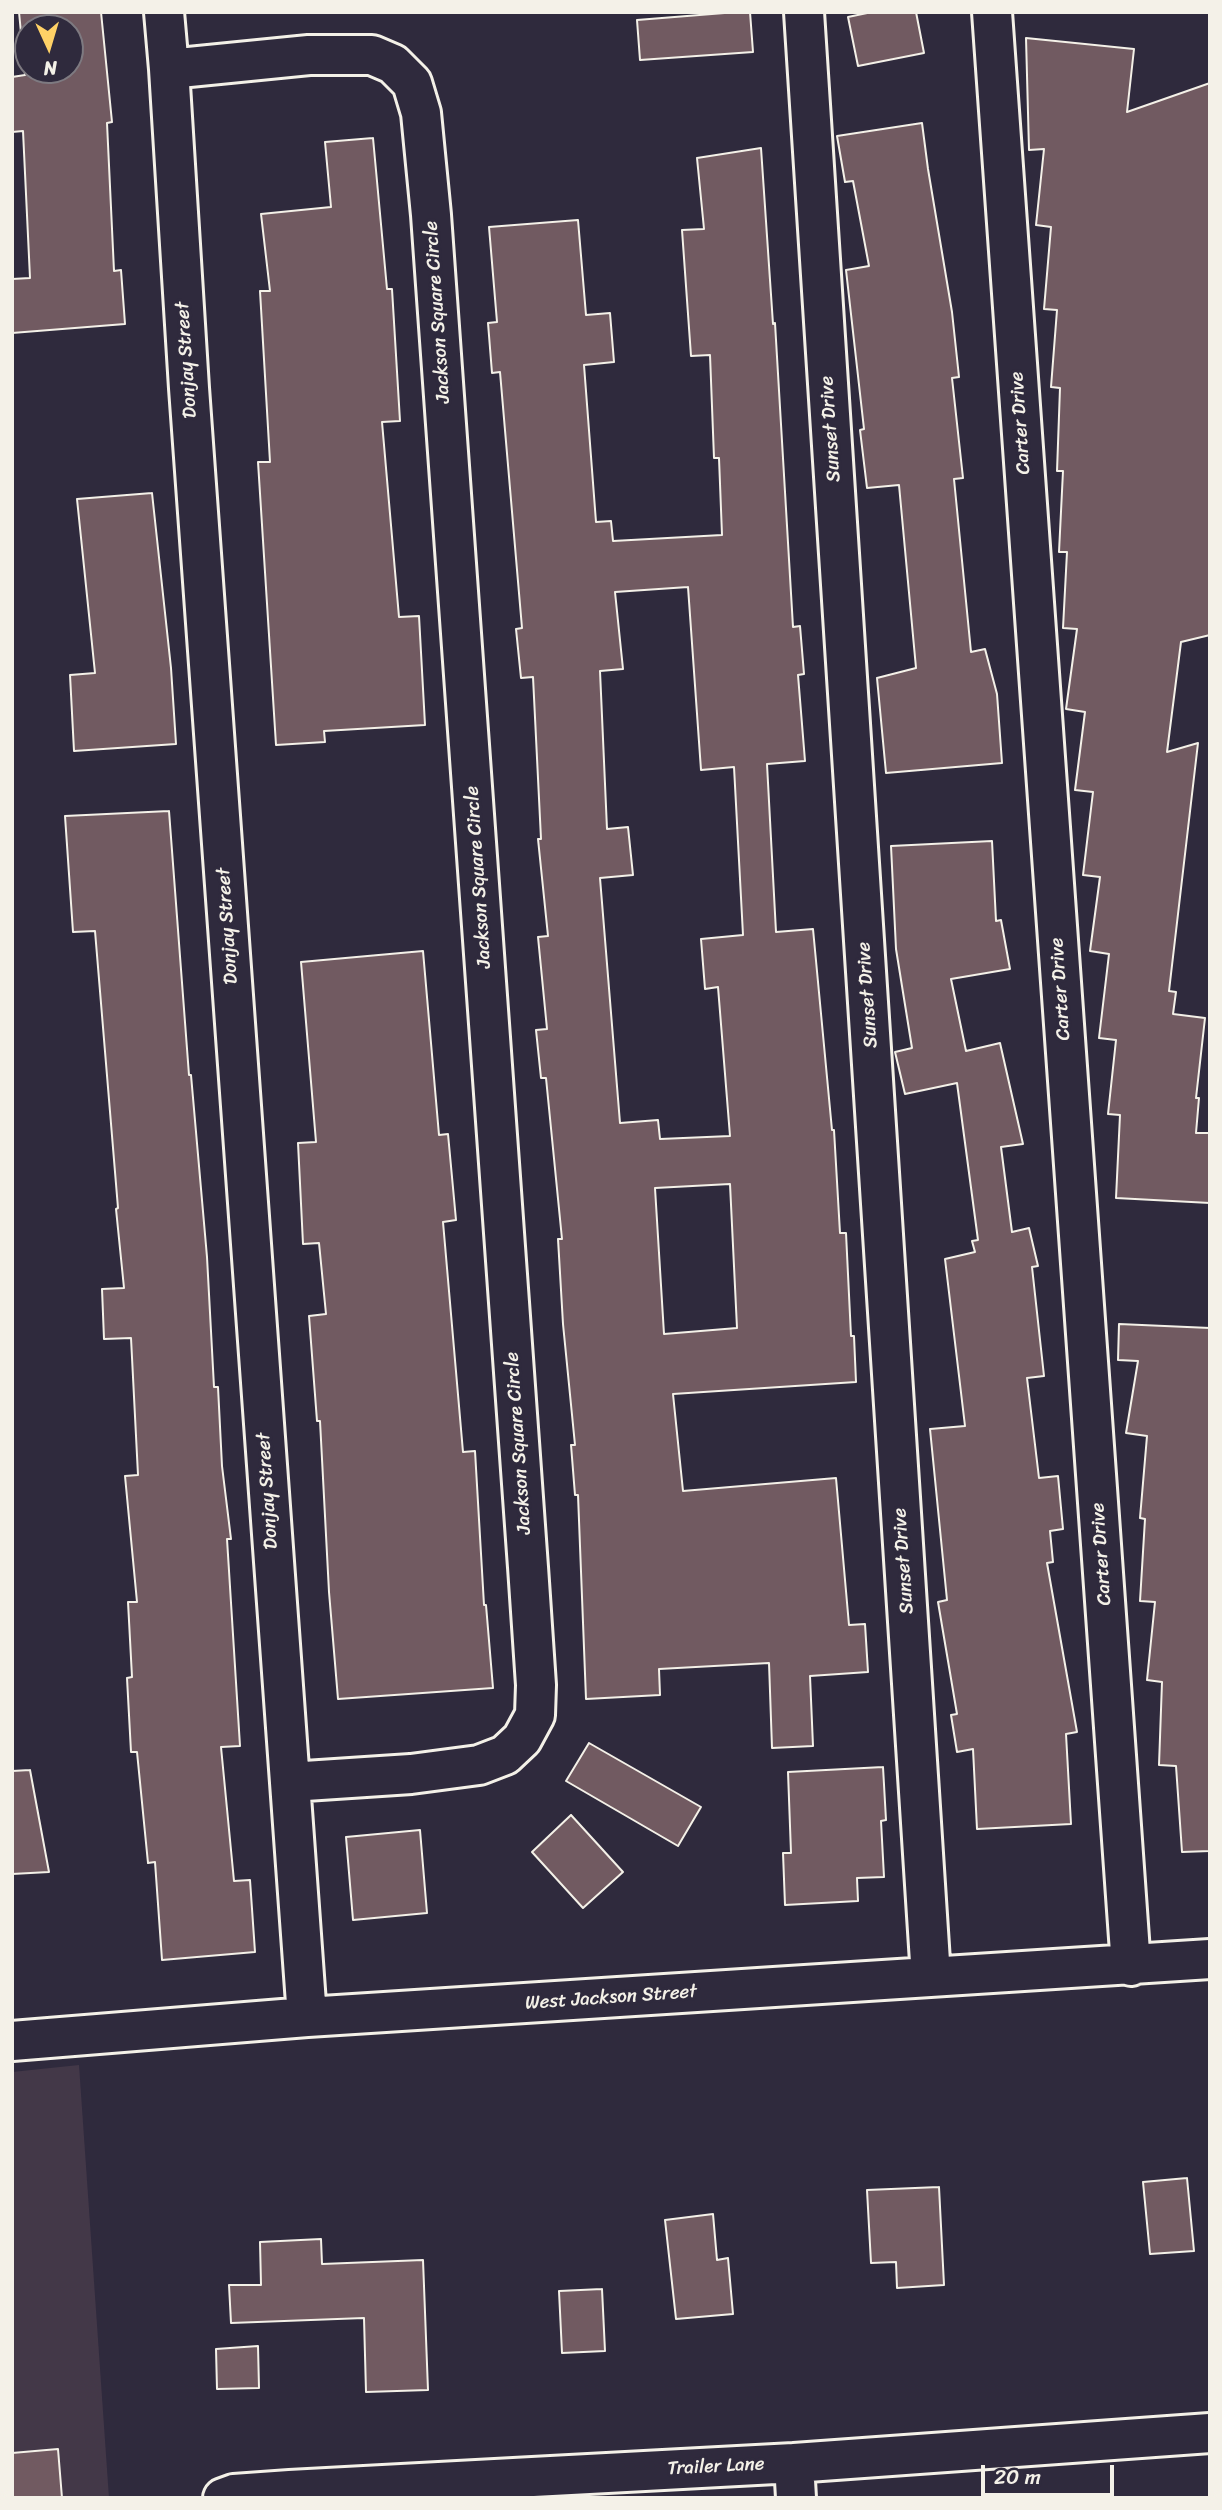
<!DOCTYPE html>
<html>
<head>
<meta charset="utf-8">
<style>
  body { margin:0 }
  #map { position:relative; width:1222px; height:2510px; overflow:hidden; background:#2f2a3d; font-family:Sriracha,sans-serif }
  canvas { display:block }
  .frame { position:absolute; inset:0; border:14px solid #f4f1e8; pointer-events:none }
  .north { position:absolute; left:14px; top:14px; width:70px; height:70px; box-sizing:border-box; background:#2f2a3d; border:2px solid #7e7a81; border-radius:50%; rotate:176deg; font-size:19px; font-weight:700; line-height:28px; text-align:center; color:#f4f1e8 }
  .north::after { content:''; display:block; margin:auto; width:24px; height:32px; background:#ffd166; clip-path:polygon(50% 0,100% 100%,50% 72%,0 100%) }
  .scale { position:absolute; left:981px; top:2465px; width:133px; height:32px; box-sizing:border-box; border:4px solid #f4f1e8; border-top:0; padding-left:9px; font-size:21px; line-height:24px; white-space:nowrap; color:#f4f1e8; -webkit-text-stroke:5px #2f2a3d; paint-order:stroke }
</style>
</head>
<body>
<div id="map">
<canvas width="1222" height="2510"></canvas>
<div class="frame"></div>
<div class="north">N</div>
<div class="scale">20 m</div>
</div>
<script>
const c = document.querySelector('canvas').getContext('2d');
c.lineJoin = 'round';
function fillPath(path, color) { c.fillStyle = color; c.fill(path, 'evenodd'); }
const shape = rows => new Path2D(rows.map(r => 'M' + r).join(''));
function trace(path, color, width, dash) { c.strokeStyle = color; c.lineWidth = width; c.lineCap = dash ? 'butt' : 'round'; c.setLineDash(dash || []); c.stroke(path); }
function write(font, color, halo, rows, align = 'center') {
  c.font = font + ' Sriracha,sans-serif'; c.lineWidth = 6; c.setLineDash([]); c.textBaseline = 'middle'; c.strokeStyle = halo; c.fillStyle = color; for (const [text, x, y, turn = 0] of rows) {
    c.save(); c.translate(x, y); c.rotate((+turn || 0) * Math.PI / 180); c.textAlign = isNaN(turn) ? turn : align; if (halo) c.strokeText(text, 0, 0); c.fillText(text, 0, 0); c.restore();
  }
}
fillPath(shape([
  [79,2065,109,2498,12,2498,12,2072]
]), '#433848');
const building = shape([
  [19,12,101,12,112,122,107,123,114,271,121,270,125,324,12,333,12,279,30,278,23,131,12,132,12,77,25,75,19,12],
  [28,28,70,28,70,70,28,70,28,28],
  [737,12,750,12,753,52,640,60,637,20,737,12],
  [872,12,916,12,924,53,858,66,848,17,872,12],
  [1026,38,1134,49,1127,112,1210,83,1210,635,1181,642,1167,752,1198,743,1169,991,1176,992,1173,1014,1205,1018,1196,1098,1199,1098,1196,1133,1210,1133,1210,1203,1116,1198,1120,1115,1108,1114,1116,1040,1099,1038,1109,954,1090,951,1100,877,1083,875,1093,792,1075,790,1085,712,1066,709,1077,629,1063,628,1067,552,1059,552,1063,471,1057,471,1060,388,1051,387,1057,310,1044,309,1051,227,1036,225,1044,149,1029,150,1026,38],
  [922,123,928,169,952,312,959,377,952,378,963,478,954,479,971,652,985,649,997,694,1002,763,886,773,877,678,916,668,899,485,867,488,860,430,864,429,846,270,869,266,853,181,845,182,837,136,922,123],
  [373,138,387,289,392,289,400,421,382,422,399,617,419,616,425,725,324,731,325,742,276,745,258,462,270,462,260,291,270,291,261,214,331,207,325,142,373,138],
  [761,148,773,324,775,323,793,627,800,626,804,674,798,675,805,761,767,764,776,932,813,929,832,1130,834,1130,840,1233,846,1233,851,1336,854,1336,856,1382,673,1394,683,1491,836,1478,849,1625,865,1624,868,1672,810,1676,813,1746,772,1748,769,1663,659,1669,660,1695,586,1699,578,1495,575,1495,571,1445,575,1445,563,1324,558,1239,562,1239,546,1078,541,1078,536,1030,547,1029,538,937,548,936,538,839,541,839,533,677,521,678,516,629,522,628,500,372,492,373,488,323,497,322,489,227,578,220,586,315,610,313,614,362,584,365,596,522,611,521,613,541,722,535,719,458,714,458,710,355,691,356,682,230,704,229,697,158,761,148],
  [688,587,701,770,734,767,743,935,701,939,705,989,718,987,730,1136,660,1139,658,1120,620,1123,600,878,633,875,628,827,607,829,600,671,623,669,615,592,688,587],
  [730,1184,737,1328,664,1334,655,1188,730,1184],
  [152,493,171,668,176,744,74,751,70,675,95,673,77,499,152,493],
  [169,811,189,1075,191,1075,207,1257,214,1387,218,1387,222,1466,231,1539,227,1539,240,1746,221,1747,234,1881,250,1880,255,1952,162,1960,155,1862,148,1863,137,1752,131,1752,127,1678,132,1677,128,1602,137,1602,125,1476,138,1475,131,1338,104,1339,102,1289,124,1288,116,1209,118,1208,95,931,73,932,65,816,169,811],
  [992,841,996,921,1001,920,1010,969,951,979,966,1051,1000,1043,1023,1144,1001,1147,1012,1232,1029,1228,1038,1266,1032,1267,1044,1376,1027,1378,1039,1478,1058,1476,1063,1529,1050,1531,1053,1562,1047,1563,1077,1732,1066,1734,1071,1824,977,1829,973,1749,957,1752,951,1715,957,1714,938,1602,947,1600,930,1429,965,1426,945,1259,975,1252,972,1241,978,1240,957,1083,905,1094,895,1052,912,1048,896,949,891,846,992,841],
  [423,951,439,1135,448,1134,456,1220,443,1222,463,1452,475,1451,484,1605,486,1605,493,1688,338,1699,329,1592,320,1421,317,1421,309,1316,326,1314,319,1243,303,1244,298,1143,316,1142,301,962,423,951],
  [1119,1324,1210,1328,1210,1851,1182,1852,1176,1766,1159,1765,1162,1682,1147,1680,1155,1602,1140,1601,1145,1519,1140,1518,1147,1436,1126,1433,1138,1361,1118,1360,1119,1324],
  [589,1743,701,1807,678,1846,566,1781,589,1743],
  [883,1767,886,1820,881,1821,884,1877,857,1878,858,1901,785,1905,783,1853,791,1853,788,1772,883,1767],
  [30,1770,49,1872,12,1874,12,1771,30,1770],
  [571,1815,623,1872,583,1908,532,1852,571,1815],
  [420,1830,427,1913,353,1920,346,1837,420,1830],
  [1187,2178,1194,2251,1150,2254,1143,2182,1187,2178],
  [939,2187,944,2285,897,2288,896,2262,871,2263,867,2190,939,2187],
  [713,2214,717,2260,728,2258,733,2314,676,2319,665,2220,713,2214],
  [321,2239,322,2264,423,2260,428,2390,366,2392,364,2318,231,2323,229,2285,261,2285,260,2242,321,2239],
  [602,2289,605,2351,562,2353,559,2291,602,2289],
  [258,2346,259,2388,217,2389,216,2349,258,2346],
  [58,2449,62,2498,12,2498,12,2453,58,2449]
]);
fillPath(building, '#715a61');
trace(building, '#f4f1e8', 2);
const minor = shape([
  [164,12,169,69,309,55,372,55,393,64,412,83,421,113,431,215,528,1567,536,1685,535,1715,522,1739,505,1755,479,1765,411,1774,290,1782],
  [804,12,931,1977],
  [992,12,1131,1966],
  [169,69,189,388,307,2017],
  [12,2041,307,2017,1210,1959],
  [794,2463,796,2498],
  [223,2498,234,2494,290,2490,794,2463,1210,2433]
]);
trace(minor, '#f4f1e8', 44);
trace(minor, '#2f2a3d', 38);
write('19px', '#f4f1e8', '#2f2a3d', [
  ["Jackson Square Circle",438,312,-94],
  ["Donjay Street",187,360,-94],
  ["Carter Drive",1021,423,-94],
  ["Sunset Drive",831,429,-94],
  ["Jackson Square Circle",479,877,-94],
  ["Donjay Street",228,926,-94],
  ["Carter Drive",1061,989,-94],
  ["Sunset Drive",868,995,-94],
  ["Jackson Square Circle",519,1443,-94],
  ["Donjay Street",268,1491,-94],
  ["Carter Drive",1102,1554,-94],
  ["Sunset Drive",904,1561,-94],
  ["West Jackson Street",611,1998,-4],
  ["Trailer Lane",716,2467,-3]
]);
</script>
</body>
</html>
